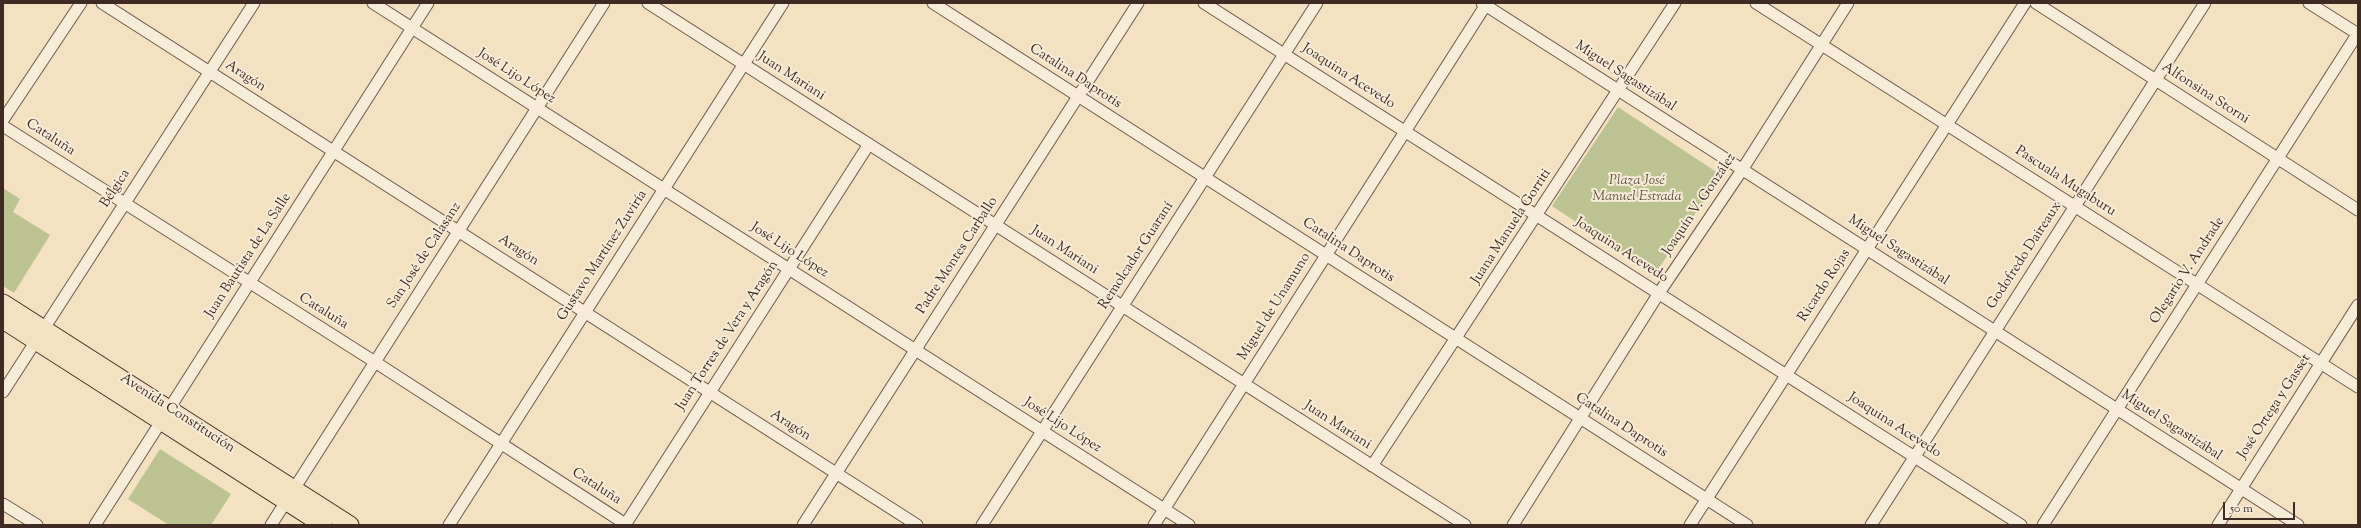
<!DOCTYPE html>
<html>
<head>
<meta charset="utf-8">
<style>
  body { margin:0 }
  #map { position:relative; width:2361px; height:528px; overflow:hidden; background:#f3e1c2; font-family:"Sorts Mill Goudy",serif }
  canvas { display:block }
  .frame { position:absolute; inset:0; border:4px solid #3f2b23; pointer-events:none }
  .scale { position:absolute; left:2223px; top:502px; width:72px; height:18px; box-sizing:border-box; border:2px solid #3f2b23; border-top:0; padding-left:5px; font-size:12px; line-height:14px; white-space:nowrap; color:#3f2b23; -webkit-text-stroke:3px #f7ecd7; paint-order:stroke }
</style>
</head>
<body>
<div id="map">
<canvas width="2361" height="528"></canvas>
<div class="frame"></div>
<div class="scale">50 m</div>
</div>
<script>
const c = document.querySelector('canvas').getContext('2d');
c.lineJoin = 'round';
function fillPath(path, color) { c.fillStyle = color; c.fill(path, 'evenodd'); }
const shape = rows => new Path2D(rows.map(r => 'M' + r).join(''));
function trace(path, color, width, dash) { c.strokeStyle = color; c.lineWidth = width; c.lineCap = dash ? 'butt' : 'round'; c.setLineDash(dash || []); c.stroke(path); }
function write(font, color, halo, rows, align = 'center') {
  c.font = font + ' "Sorts Mill Goudy",serif'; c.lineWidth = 4; c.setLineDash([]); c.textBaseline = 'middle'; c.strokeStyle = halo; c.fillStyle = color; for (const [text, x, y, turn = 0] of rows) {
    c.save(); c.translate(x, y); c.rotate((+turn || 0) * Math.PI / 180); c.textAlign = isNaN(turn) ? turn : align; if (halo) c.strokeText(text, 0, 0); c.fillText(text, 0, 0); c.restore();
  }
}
fillPath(shape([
  [1618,107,1721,175,1655,274,1552,206],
  [3,188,20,199,13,212,50,235,14,293,3,286],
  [160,449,231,494,211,525,169,525,128,499]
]), '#bdc292');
const minor = shape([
  [102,3,917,525],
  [373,3,1189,525],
  [648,3,1465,525],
  [933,3,1747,525],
  [1204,3,2021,525],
  [1482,3,2298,525],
  [1756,3,2358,387],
  [2036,3,2358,210],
  [2309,3,2358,34],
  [3,120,81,3],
  [3,126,375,362,627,525],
  [3,392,254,3],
  [1372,466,1675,3],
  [3,504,37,525],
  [95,525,428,3],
  [271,525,604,3],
  [449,525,783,3],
  [625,525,869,144],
  [803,525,1138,3],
  [982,525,1317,3],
  [1154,525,1487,3],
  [1513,525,1659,293,1742,170,1848,3],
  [1690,525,2025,3],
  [1871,525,2205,3],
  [2043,525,2358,33],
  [2218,525,2358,305]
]);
const primary = shape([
  [3,303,350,525],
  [3,320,323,525]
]);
trace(minor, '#6c584b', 13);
trace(primary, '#3f2b23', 19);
trace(minor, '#f7ecd7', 11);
trace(primary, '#f3e1c2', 17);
write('14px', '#3f2b23', '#f7ecd7', [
  ["Aragón",245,77,33],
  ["José Lijo López",516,77,33],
  ["Juan Mariani",791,77,33],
  ["Catalina Daprotis",1075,77,33],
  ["Joaquina Acevedo",1348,77,33],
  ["Miguel Sagastizábal",1625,77,33],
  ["Alfonsina Storni",2205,94,33],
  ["Cataluña",50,138,33],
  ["Pascuala Mugaburu",2065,182,33],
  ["Bélgica",116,189,-57],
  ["Joaquín V. González",1700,205,-56],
  ["Juana Manuela Gorriti",1512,227,-57],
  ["Aragón",518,251,33],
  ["José Lijo López",789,251,33],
  ["Juan Mariani",1064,251,33],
  ["Catalina Daprotis",1348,251,33],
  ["Joaquina Acevedo",1621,251,33],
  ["Miguel Sagastizábal",1898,251,33],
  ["Juan Bautista de La Salle",249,256,-57],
  ["San José de Calasanz",425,256,-57],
  ["Gustavo Martínez Zuviría",603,256,-57],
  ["Padre Montes Carballo",958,256,-57],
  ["Remolcador Guaraní",1137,256,-57],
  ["Godofredo Daireaux",2025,256,-57],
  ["Olegario V. Andrade",2188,271,-57],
  ["Ricardo Rojas",1825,286,-57],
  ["Miguel de Unamuno",1275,307,-58],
  ["Cataluña",323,312,32],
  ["Juan Torres de Vera y Aragón",728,336,-57],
  ["José Ortega y Gasset",2275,407,-57],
  ["Avenida Constitución",177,414,33],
  ["Aragón",790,426,33],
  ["José Lijo López",1062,426,33],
  ["Juan Mariani",1337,426,33],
  ["Catalina Daprotis",1621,426,33],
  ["Joaquina Acevedo",1894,426,33],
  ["Miguel Sagastizábal",2171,426,33],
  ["Cataluña",596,487,33]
]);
write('italic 14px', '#5e513f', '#f7ecd7', [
  ["Plaza José",1637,182],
  ["Manuel Estrada",1637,198]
]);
</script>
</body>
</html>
